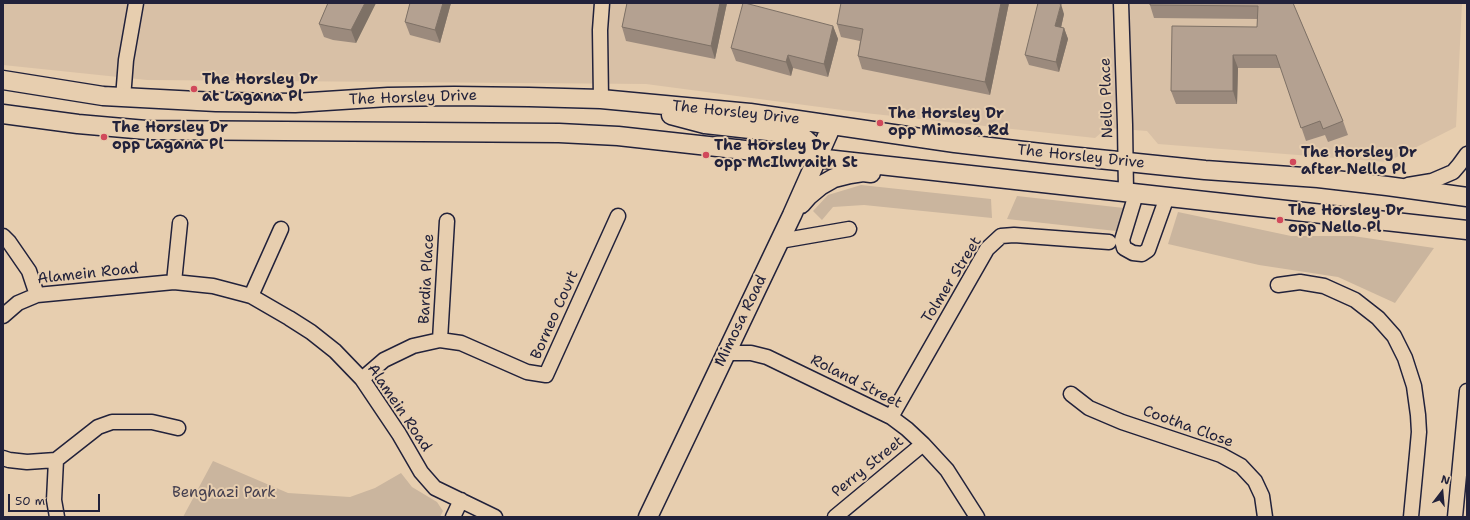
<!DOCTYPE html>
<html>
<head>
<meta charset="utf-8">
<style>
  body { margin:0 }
  #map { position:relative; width:1470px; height:520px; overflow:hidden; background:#e7ceaf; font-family:"Shantell Sans",sans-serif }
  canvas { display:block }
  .frame { position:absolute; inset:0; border:4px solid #22223b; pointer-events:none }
  .north { position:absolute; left:1422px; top:472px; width:40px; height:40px; -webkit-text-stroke:3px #e7ceaf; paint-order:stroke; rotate:16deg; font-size:11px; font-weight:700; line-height:16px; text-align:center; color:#22223b }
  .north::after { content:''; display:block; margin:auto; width:14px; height:18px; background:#22223b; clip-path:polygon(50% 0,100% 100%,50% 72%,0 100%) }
  .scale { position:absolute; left:8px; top:494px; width:92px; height:18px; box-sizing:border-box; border:2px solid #22223b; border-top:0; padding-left:5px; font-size:12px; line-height:14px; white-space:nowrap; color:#22223b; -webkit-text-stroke:3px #e7ceaf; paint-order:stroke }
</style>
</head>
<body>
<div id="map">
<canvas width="1470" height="520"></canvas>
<div class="frame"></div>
<div class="north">N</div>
<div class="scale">50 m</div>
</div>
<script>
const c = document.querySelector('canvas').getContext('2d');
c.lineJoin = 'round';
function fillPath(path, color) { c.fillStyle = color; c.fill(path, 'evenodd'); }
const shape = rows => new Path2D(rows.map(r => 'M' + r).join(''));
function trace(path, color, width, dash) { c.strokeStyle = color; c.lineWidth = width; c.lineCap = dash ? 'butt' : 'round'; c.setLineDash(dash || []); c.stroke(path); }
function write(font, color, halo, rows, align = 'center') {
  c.font = font + ' "Shantell Sans",sans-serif'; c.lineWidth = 4; c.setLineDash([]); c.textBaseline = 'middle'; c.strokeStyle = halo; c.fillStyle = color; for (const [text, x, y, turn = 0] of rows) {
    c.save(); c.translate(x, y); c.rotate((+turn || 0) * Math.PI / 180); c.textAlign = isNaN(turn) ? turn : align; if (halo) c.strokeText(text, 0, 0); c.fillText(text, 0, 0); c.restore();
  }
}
fillPath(shape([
  [3,3,1462,3,1456,127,1387,162,1158,144,1147,131,1107,128,1095,138,865,113,646,84,147,80,3,65]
]), '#d8c0a6');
fillPath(shape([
  [861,185,991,199,992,218,864,205,833,207,822,220,813,211,828,195],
  [1017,196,1124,208,1116,231,1007,219],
  [1178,212,1291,236,1353,236,1434,248,1395,303,1338,277,1259,265,1168,244],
  [213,461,288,493,350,497,375,488,401,473,412,487,437,502,443,511,440,517,183,517]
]), '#cab59e');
const minor = shape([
  [1121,3,1125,125,1126,192],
  [123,98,126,60,136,3],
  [601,99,600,30,602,3],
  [1408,185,1432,181,1453,172,1459,165,1467,154],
  [1136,194,1122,240,1124,248,1133,253,1142,254,1148,250,1167,197],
  [3,236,9,242,29,271,37,295],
  [780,241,849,229],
  [174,282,180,223],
  [1278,285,1300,282,1324,286,1355,300,1378,318,1394,336,1405,358,1414,386,1418,415,1419,432,1417,454,1411,517],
  [251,296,281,229],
  [3,316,18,303,37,295,174,282,213,286,251,296,289,318,311,332,335,351,362,379,399,434,421,472,435,488,495,517],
  [440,340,447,221],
  [727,353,751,353,767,357,891,417,907,429,923,444,947,470,977,517],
  [362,379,384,360,413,346,440,340,461,343,527,372,546,375,618,216],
  [1071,394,1089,408,1122,422,1221,455,1241,466,1255,481,1262,496,1265,517],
  [891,417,987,249,1001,236,1014,235,1109,242],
  [3,458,9,460,27,462,56,460,98,427,112,422,152,422,178,428],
  [56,460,54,500,57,517],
  [453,517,461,500],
  [835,517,923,444],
  [1455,517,1467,391]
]);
const major = shape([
  [3,80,103,96,216,102,295,103,388,97,454,96,529,97,601,99,750,113,955,143,1050,154,1205,170,1318,178,1387,186,1467,197],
  [3,114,78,124,146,130,559,133,618,136,1467,230],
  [671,115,705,124,795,134,805,139,814,147,818,158],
  [801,204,808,196,820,186,834,178,850,174,863,172,871,173],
  [648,517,792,215,832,125]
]);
trace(minor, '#22223b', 17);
trace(major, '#22223b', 21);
trace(minor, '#e7ceaf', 14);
trace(major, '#e7ceaf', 18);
fillPath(shape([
  [328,3,376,3,356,43,333,40,324,37,319,24],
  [410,3,451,3,440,43,410,35,405,22],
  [627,3,727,3,715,59,626,41,622,27],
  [1009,3,990,95,862,69,858,56,860,41,841,37,837,24],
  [1293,3,1343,121,1348,135,1328,142,1325,135,1306,141,1281,68,1238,68,1237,104,1176,104,1171,91,1257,27,1257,19,1154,18,1150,5],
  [1064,14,1061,28,1064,28,1068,39,1059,72,1029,65,1025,55],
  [833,26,838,39,828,77,793,68,791,76,736,61,731,48]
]), '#9b8a7d');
fillPath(shape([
  [365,3,376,3,356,43,351,30],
  [443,3,451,3,440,43,435,30],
  [720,3,727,3,715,59,711,46],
  [1001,3,1009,3,990,95,985,82],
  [1061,4,1064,14,1059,36,1055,26],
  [833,26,838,39,828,77,824,64],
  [1064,28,1068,39,1059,72,1056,62],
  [788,55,793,68,791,76,786,62],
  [1233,55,1238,68,1237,104,1233,91]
]), '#7e7166');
const building = shape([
  [328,3,365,3,351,30,328,26,319,24,328,3],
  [410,3,443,3,435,30,405,22,410,3],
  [627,3,720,3,711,46,622,27,627,3],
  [743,3,745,3,833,26,824,64,788,55,786,62,731,48,743,3],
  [841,3,1001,3,985,82,858,56,863,29,837,24,841,3],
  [1038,3,1056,3,1061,4,1055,26,1064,28,1056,62,1025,55,1038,3],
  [1150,3,1293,3,1343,121,1323,129,1320,121,1301,128,1276,55,1233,55,1233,91,1171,91,1172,26,1257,27,1258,6,1150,5,1150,3]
]);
fillPath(building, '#b4a191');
trace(building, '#7e7166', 1);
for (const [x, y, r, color] of [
  [194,89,4,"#d1495b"],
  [880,123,4,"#d1495b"],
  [104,137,4,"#d1495b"],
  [706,155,4,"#d1495b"],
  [1293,162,4,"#d1495b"],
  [1280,220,4,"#d1495b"]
]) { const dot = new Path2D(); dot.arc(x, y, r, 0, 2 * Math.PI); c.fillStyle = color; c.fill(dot); trace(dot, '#e7ceaf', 1.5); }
write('bold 15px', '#22223b', '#e7ceaf', [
  ["The Horsley Dr",202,80],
  ["at Lagana Pl",202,97],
  ["The Horsley Dr",888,114],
  ["opp Mimosa Rd",888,131],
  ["The Horsley Dr",112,128],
  ["opp Lagana Pl",112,145],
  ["The Horsley Dr",714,146],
  ["opp McIlwraith St",714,163],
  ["The Horsley Dr",1301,153],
  ["after Nello Pl",1301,170],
  ["The Horsley Dr",1288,211],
  ["opp Nello Pl",1288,228]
], 'left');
write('15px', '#22223b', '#e7ceaf', [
  ["The Horsley Drive",413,98,-2],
  ["Nello Place",1107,98,-92],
  ["The Horsley Drive",736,113,6],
  ["The Horsley Drive",1081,157,6],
  ["Alamein Road",88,274,-6],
  ["Bardia Place",427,279,-87],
  ["Tolmer Street",952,280,-58],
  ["Borneo Court",555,315,-66],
  ["Mimosa Road",741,321,-64],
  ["Roland Street",856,382,27],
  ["Alamein Road",399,408,56],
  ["Cootha Close",1188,427,20],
  ["Perry Street",868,467,-39]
]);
write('15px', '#443f4f', '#e7ceaf', [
  ["Benghazi Park",224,493]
]);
</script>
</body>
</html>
